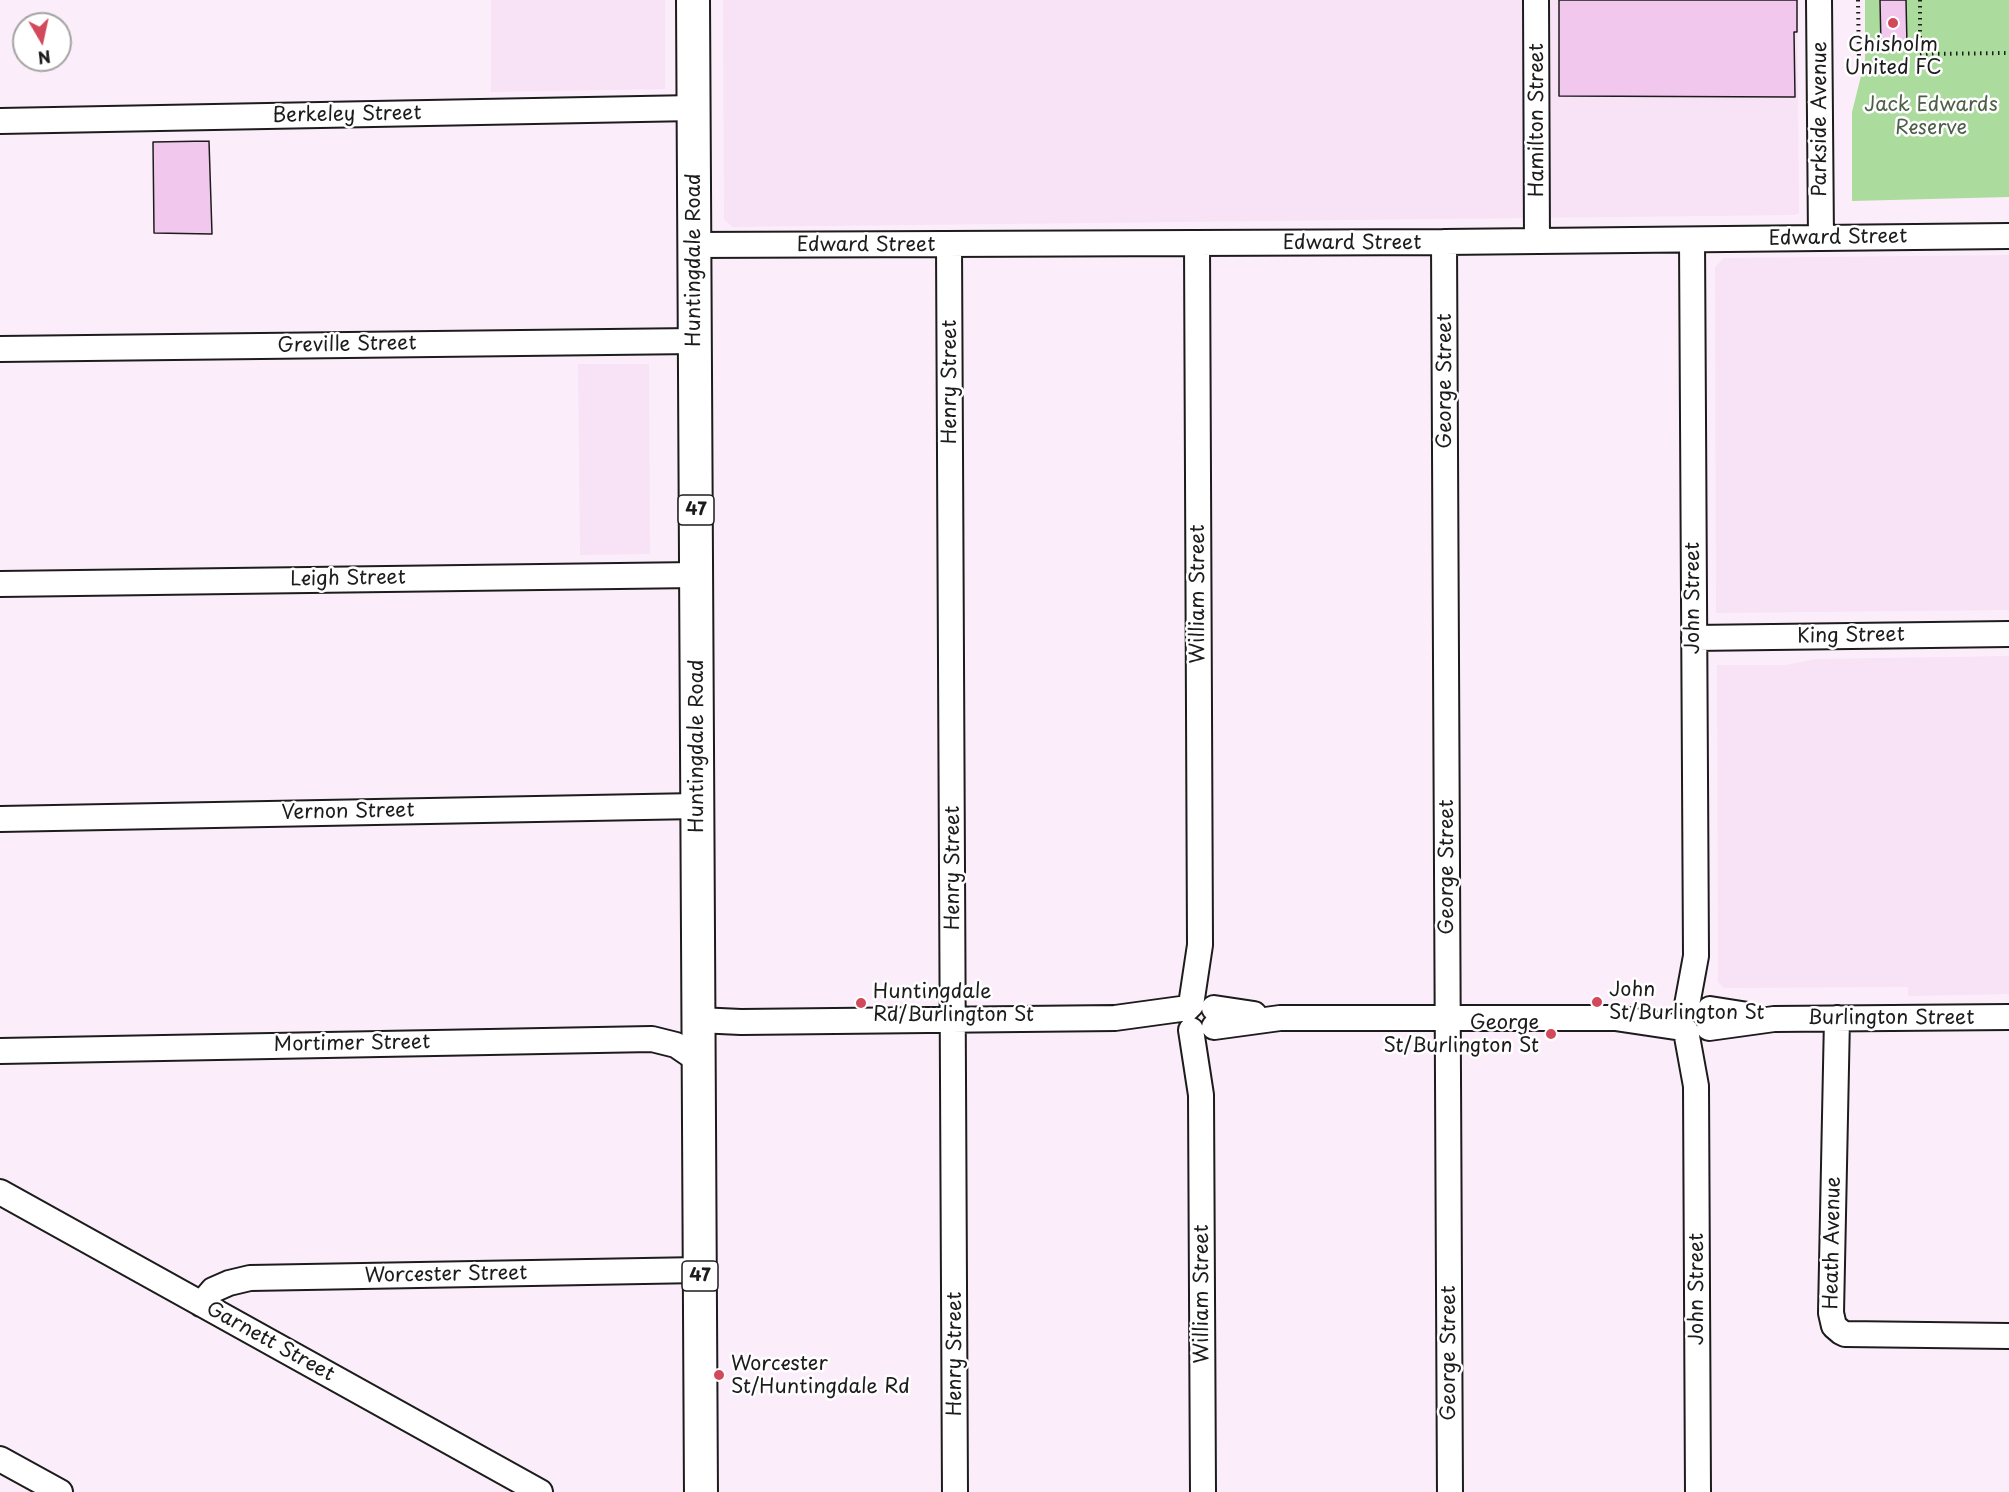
<!DOCTYPE html>
<html>
<head>
<meta charset="utf-8">
<style>
  body { margin:0 }
  #map { position:relative; width:2009px; height:1492px; overflow:hidden; background:#fbeefa; font-family:"Playpen Sans",sans-serif }
  canvas { display:block }
  .north { position:absolute; left:12px; top:12px; width:60px; height:60px; box-sizing:border-box; background:#fff; border:2px solid #a4a4a4; border-radius:50%; rotate:171deg; font-size:16px; font-weight:700; line-height:24px; text-align:center; color:#1c1c1c }
  .north::after { content:''; display:block; margin:auto; width:21px; height:27px; background:#d1495b; clip-path:polygon(50% 0,100% 100%,50% 72%,0 100%) }
</style>
</head>
<body>
<div id="map">
<canvas width="2009" height="1492"></canvas>
<div class="north">N</div>
</div>
<script>
const c = document.querySelector('canvas').getContext('2d');
c.lineJoin = 'round';
function fillPath(path, color) { c.fillStyle = color; c.fill(path, 'evenodd'); }
const shape = rows => new Path2D(rows.map(r => 'M' + r).join(''));
function trace(path, color, width, dash) { c.strokeStyle = color; c.lineWidth = width; c.lineCap = dash ? 'butt' : 'round'; c.setLineDash(dash || []); c.stroke(path); }
function write(font, color, halo, rows, align = 'center') {
  c.font = font + ' "Playpen Sans",sans-serif'; c.lineWidth = 5; c.setLineDash([]); c.textBaseline = 'middle'; c.strokeStyle = halo; c.fillStyle = color; for (const [text, x, y, turn = 0] of rows) {
    c.save(); c.translate(x, y); c.rotate((+turn || 0) * Math.PI / 180); c.textAlign = isNaN(turn) ? turn : align; if (halo) c.strokeText(text, 0, 0); c.fillText(text, 0, 0); c.restore();
  }
}
fillPath(shape([
  [491,0,665,0,665,89,491,92],
  [723,0,1797,0,1799,213,1795,215,732,227,724,219],
  [2009,255,2009,610,1716,613,1715,267,1724,258],
  [578,364,649,364,650,554,580,555],
  [2009,656,2009,994,1908,996,1908,987,1724,988,1718,982,1717,665,1786,665,1816,659]
]), '#f8e2f6');
fillPath(shape([
  [1865,0,2009,0,2009,197,1852,201,1852,112,1865,60]
]), '#acdc9d');
const building = shape([
  [1559,0,1797,0,1797,32,1794,32,1795,97,1559,96,1559,0],
  [1880,0,1906,0,1907,45,1881,46,1880,0],
  [209,141,212,234,154,233,153,142,209,141]
]);
fillPath(building, '#f2c7ed');
trace(building, '#1c1c1c', 1.5);
const minor = shape([
  [1536,0,1537,241],
  [1819,0,1821,238],
  [0,121,694,108],
  [1444,242,1450,1492],
  [694,245,1444,242,2009,236],
  [949,245,955,1492],
  [0,349,695,341],
  [0,584,696,575],
  [1694,638,2009,634],
  [0,819,697,806],
  [1191,1005,1200,945,1197,243],
  [1687,1005,1696,956,1692,240],
  [1214,1008,1254,1014],
  [1710,1009,1748,1015],
  [1837,1018,1831,1313,1834,1326,1841,1332,1845,1334,2009,1336],
  [698,1020,741,1022,1115,1018,1188,1008],
  [1214,1027,1280,1018,1615,1018,1682,1028],
  [1709,1028,1774,1019,2009,1017],
  [1191,1030,1201,1095,1203,1492],
  [1686,1031,1696,1086,1698,1492],
  [0,1051,652,1039,676,1045,698,1060],
  [0,1192,540,1492],
  [201,1304,213,1290,229,1283,250,1278,700,1270],
  [0,1459,60,1492]
]);
const major = shape([
  [693,0,701,1492]
]);
trace(minor, '#1c1c1c', 28);
trace(major, '#1c1c1c', 36);
trace(shape([
  [1858,0,1859,63],
  [1920,0,1920,54,2009,53]
]), '#1c1c1c', 4, [1.5, 4.5]);
trace(minor, '#fff', 24);
trace(major, '#fff', 32);
for (const [x, y, r, color] of [
  [1893,23,6,"#d1495b"],
  [1597,1002,6,"#d1495b"],
  [861,1003,6,"#d1495b"],
  [1551,1034,6,"#d1495b"],
  [719,1375,6,"#d1495b"]
]) { const dot = new Path2D(); dot.arc(x, y, r, 0, 2 * Math.PI); c.fillStyle = color; c.fill(dot); trace(dot, '#fff', 2); }
for (const [x, y, w] of [
  [696,510,36],
  [700,1276,36]
]) { const box = new Path2D(); box.roundRect(x - w / 2, y - 15, w, 30, 4.5); c.fillStyle = '#fff'; c.fill(box); trace(box, '#1c1c1c', 1.5); }
write('bold 18px', '#1c1c1c', null, [
  ["47",696,510],
  ["47",700,1276]
]);
write('20px', '#1c1c1c', '#fff', [
  ["Chisholm",1893,45,"center"],
  ["United FC",1893,68,"center"],
  ["John",1609,990],
  ["St/Burlington St",1609,1013],
  ["Huntingdale",873,992],
  ["Rd/Burlington St",873,1015],
  ["George",1539,1023,"right"],
  ["St/Burlington St",1539,1046,"right"],
  ["Worcester",731,1364],
  ["St/Huntingdale Rd",731,1387]
], 'left');
write('20px', '#4e5f49', '#fff', [
  ["Jack Edwards",1931,105],
  ["Reserve",1931,128]
]);
write('20px', '#1c1c1c', '#fff', [
  ["Berkeley Street",347,115,-1],
  ["Parkside Avenue",1820,119,-90],
  ["Hamilton Street",1537,120,-90],
  ["Edward Street",1838,238,-1],
  ["Edward Street",1352,243],
  ["Edward Street",866,245],
  ["Huntingdale Road",694,260,-90],
  ["Greville Street",347,345,-1],
  ["George Street",1445,381,-90],
  ["Henry Street",950,382,-90],
  ["Leigh Street",348,579,-1],
  ["William Street",1198,594,-90],
  ["John Street",1693,598,-90],
  ["King Street",1851,636,-1],
  ["Huntingdale Road",697,746,-90],
  ["Vernon Street",348,812,-1],
  ["George Street",1447,867,-90],
  ["Henry Street",953,868,-90],
  ["Burlington Street",1891,1018],
  ["Mortimer Street",352,1044,-1],
  ["Heath Avenue",1833,1243,-89],
  ["Worcester Street",446,1275,-1],
  ["John Street",1697,1289,-90],
  ["William Street",1202,1294,-90],
  ["Garnett Street",270,1342,29],
  ["George Street",1449,1353,-90],
  ["Henry Street",955,1354,-90]
]);
</script>
</body>
</html>
